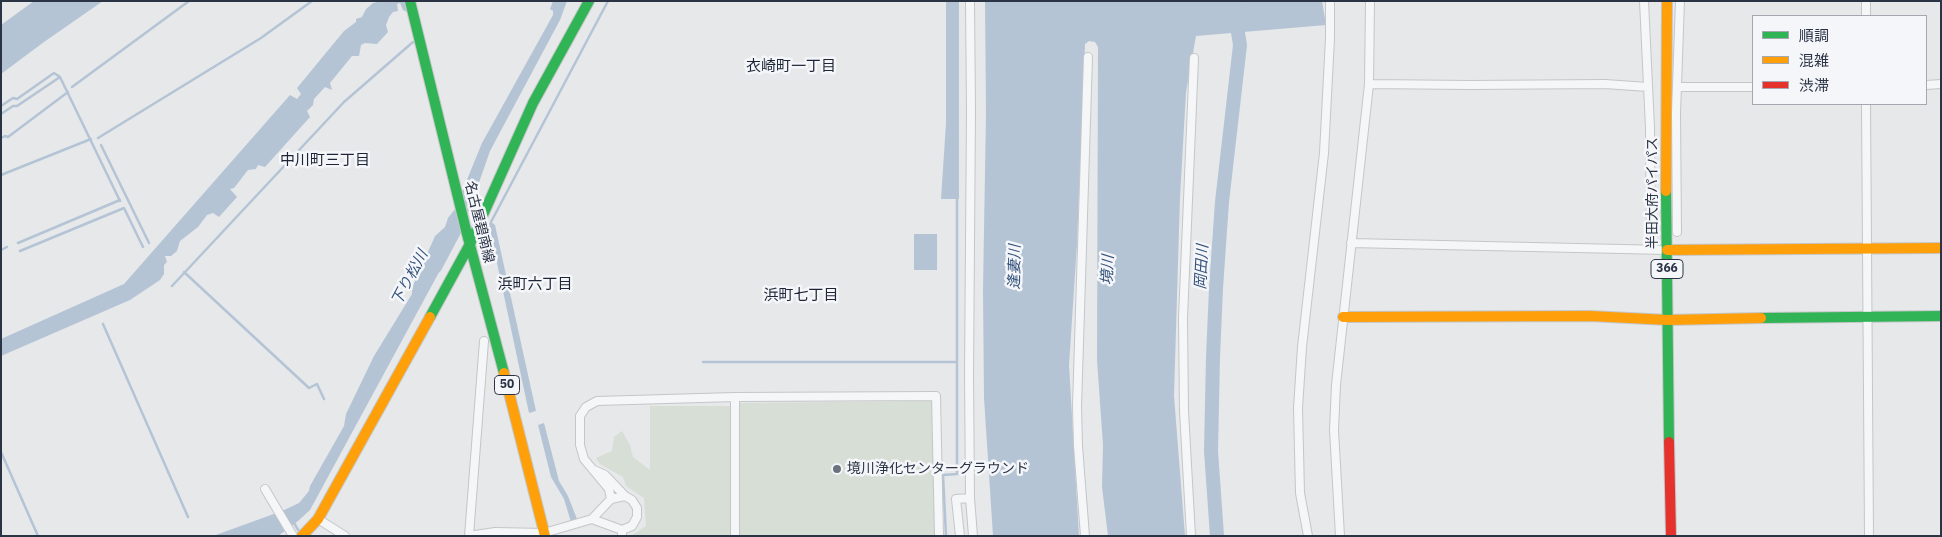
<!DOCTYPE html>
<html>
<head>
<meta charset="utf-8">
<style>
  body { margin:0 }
  #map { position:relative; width:1942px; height:537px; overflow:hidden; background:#e6e8ea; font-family:"IBM Plex Sans","Noto Sans JP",sans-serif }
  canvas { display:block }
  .frame { position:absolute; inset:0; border:2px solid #2b3445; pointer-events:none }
  .legend { position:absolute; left:1752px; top:15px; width:175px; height:90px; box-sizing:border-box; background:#f4f6f9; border:1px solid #a4a8b1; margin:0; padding:6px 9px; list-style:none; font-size:15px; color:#2b3445 }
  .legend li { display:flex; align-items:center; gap:10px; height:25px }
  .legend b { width:25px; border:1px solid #a4a8b1 }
</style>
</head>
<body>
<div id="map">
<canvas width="1942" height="537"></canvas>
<div class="frame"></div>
<ul class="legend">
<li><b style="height:6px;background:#30b455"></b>順調</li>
<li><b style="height:6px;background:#ff9f0a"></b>混雑</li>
<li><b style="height:6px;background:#e5322d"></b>渋滞</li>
</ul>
</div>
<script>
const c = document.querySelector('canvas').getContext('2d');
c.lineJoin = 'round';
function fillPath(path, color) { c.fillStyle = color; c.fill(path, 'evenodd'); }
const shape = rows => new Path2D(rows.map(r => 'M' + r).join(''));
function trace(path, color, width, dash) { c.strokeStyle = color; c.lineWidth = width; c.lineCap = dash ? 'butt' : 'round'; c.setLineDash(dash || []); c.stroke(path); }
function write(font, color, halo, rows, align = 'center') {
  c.font = font + ' "IBM Plex Sans","Noto Sans JP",sans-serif'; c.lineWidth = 5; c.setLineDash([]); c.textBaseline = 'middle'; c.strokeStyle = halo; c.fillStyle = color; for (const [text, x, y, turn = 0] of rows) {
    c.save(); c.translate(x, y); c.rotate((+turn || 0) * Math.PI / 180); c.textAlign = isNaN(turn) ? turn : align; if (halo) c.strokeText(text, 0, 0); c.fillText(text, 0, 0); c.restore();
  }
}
fillPath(shape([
  [934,401,935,536,740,536,738,403],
  [650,406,730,406,731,536,631,536,646,526,644,498,626,486,623,477,600,464,596,458,612,451,614,437,622,431,630,445,633,457,650,470]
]), '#d6ded6');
fillPath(shape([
  [34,1,103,1,44,42,1,74,1,25],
  [382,1,416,1,407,12,403,10,400,3,397,4,398,11,393,12,389,17,386,25,388,32,377,44,365,43,361,45,359,56,352,56,330,83,332,90,325,87,314,99,313,105,307,111,310,117,265,167,258,165,256,169,248,170,234,188,230,189,237,197,219,217,213,213,207,215,198,227,180,241,177,251,171,256,165,256,167,262,164,265,164,274,160,280,130,300,1,356,1,339,124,284,290,95,297,99,301,94,297,88,344,31,356,22,356,19,362,17,366,9,373,3],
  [553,1,567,1,560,20,490,151,468,214,457,231,445,241,442,248,444,263,310,510,298,521,278,536,213,536,282,511,299,503,309,491,310,486,344,426,346,414,374,356,412,294,412,288,435,236,445,227,448,218,455,209,482,143,553,15,553,11,550,9],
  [946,1,959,1,959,199,941,199,946,123],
  [985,1,1322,1,1326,25,1196,36,1186,92,1180,197,1174,396,1185,536,1108,536,1102,487,1103,445,1097,360,1098,47,1095,42,1089,41,1085,44,1077,244,1069,365,1079,536,993,536,984,398,983,291,986,112],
  [491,222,495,225,536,411,529,413,491,235,489,236,487,225],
  [914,234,937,234,937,270,914,270],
  [544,423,559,481,568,496,577,519,571,522,564,499,551,477,538,425]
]), '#b4c4d5');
trace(shape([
  [72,87,189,1],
  [1,106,13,98,17,99,54,73,60,77,120,201],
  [1,114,13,106,17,106,60,77],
  [1,138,5,136,8,137,68,92],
  [98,138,261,38,312,1],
  [101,145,149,243],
  [1,175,91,139],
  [124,208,143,247],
  [491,222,608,1],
  [18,243,120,200],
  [1,250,7,247],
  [20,251,124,208],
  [184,272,309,388,317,384,324,399],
  [172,286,344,102,413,42],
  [103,324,188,517],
  [703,362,956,362],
  [1,452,38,536],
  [294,523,300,533],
  [946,536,943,475,957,474,957,196]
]), '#b4c4d5', 2.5);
trace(shape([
  [435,267,461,218],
  [1217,536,1211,451,1213,357,1216,288,1222,202,1240,45,1233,1]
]), '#b4c4d5', 14);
const street = shape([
  [970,1,971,111,969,375,970,498,973,536],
  [1644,1,1650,128,1651,249],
  [1866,16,1866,1],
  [1369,84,1470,85,1605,84,1648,87],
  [1926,85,1941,84],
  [1677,87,1753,87],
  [1866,104,1869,536],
  [1677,232,1676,113,1680,1],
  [1351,243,1667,250],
  [735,397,735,536],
  [594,470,605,475,625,496],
  [265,489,293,536],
  [611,499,609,489,584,459,580,445,580,416,586,407,597,401,735,397,936,396,939,536],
  [318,519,345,536],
  [592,519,622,530],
  [469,536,495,532,544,533,592,519,611,499,625,496,632,500,637,508,637,517,632,526,622,530,622,536],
  [469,536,484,341],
  [960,536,956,499,970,498],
  [1085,536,1078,446,1077,406,1088,57],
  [1191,536,1184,411,1183,318,1194,58],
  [1308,536,1300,493,1298,408,1302,347,1324,153,1330,38,1330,1],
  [1340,536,1334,430,1336,385,1369,84,1370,1]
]);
const fast = shape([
  [410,1,467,234,504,373],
  [1666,191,1669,442],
  [430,317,470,244,533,103,589,1],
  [1761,318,1941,316]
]);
const slow = shape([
  [1666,191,1667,1],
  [1667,250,1941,248],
  [1343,317,1590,316,1668,320,1761,318],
  [504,373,545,536],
  [302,536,318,519,430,317]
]);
const jam = shape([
  [1669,442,1671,536]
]);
trace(street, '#c4c6c8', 10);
trace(fast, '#c4c6c8', 12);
trace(slow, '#c4c6c8', 12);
trace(jam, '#c4c6c8', 12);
trace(street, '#f5f6f7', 8);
trace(fast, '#30b455', 10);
trace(slow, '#ff9f0a', 10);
trace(jam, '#e5322d', 10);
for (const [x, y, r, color] of [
  [837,469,5,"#6c737f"]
]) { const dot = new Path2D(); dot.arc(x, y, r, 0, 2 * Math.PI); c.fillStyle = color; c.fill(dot); trace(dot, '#f4f6f9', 2); }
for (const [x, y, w] of [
  [1667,269,32],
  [507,385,25]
]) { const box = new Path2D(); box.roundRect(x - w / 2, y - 9.5, w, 19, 4); c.fillStyle = '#f4f6f9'; c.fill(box); trace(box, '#2b3445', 1); }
write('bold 12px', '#2b3445', null, [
  ["366",1667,269],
  ["50",507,385]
]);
write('14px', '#2b3445', '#f4f6f9', [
  ["半田大府パイパス",1653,193,-90],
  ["名古屋碧南線",479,222,76]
]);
write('14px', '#2b3445', '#f4f6f9', [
  ["境川浄化センターグラウンド",847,469]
], 'left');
write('15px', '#1d2536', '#f4f6f9', [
  ["衣崎町一丁目",791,67],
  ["中川町三丁目",325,161],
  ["浜町六丁目",535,285],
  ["浜町七丁目",801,296]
]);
write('italic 15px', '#34527a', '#f4f6f9', [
  ["逢妻川",1015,267,-89],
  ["岡田川",1202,267,-87],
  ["境川",1108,270,-87],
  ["下り松川",410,278,-62]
]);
</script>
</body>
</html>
